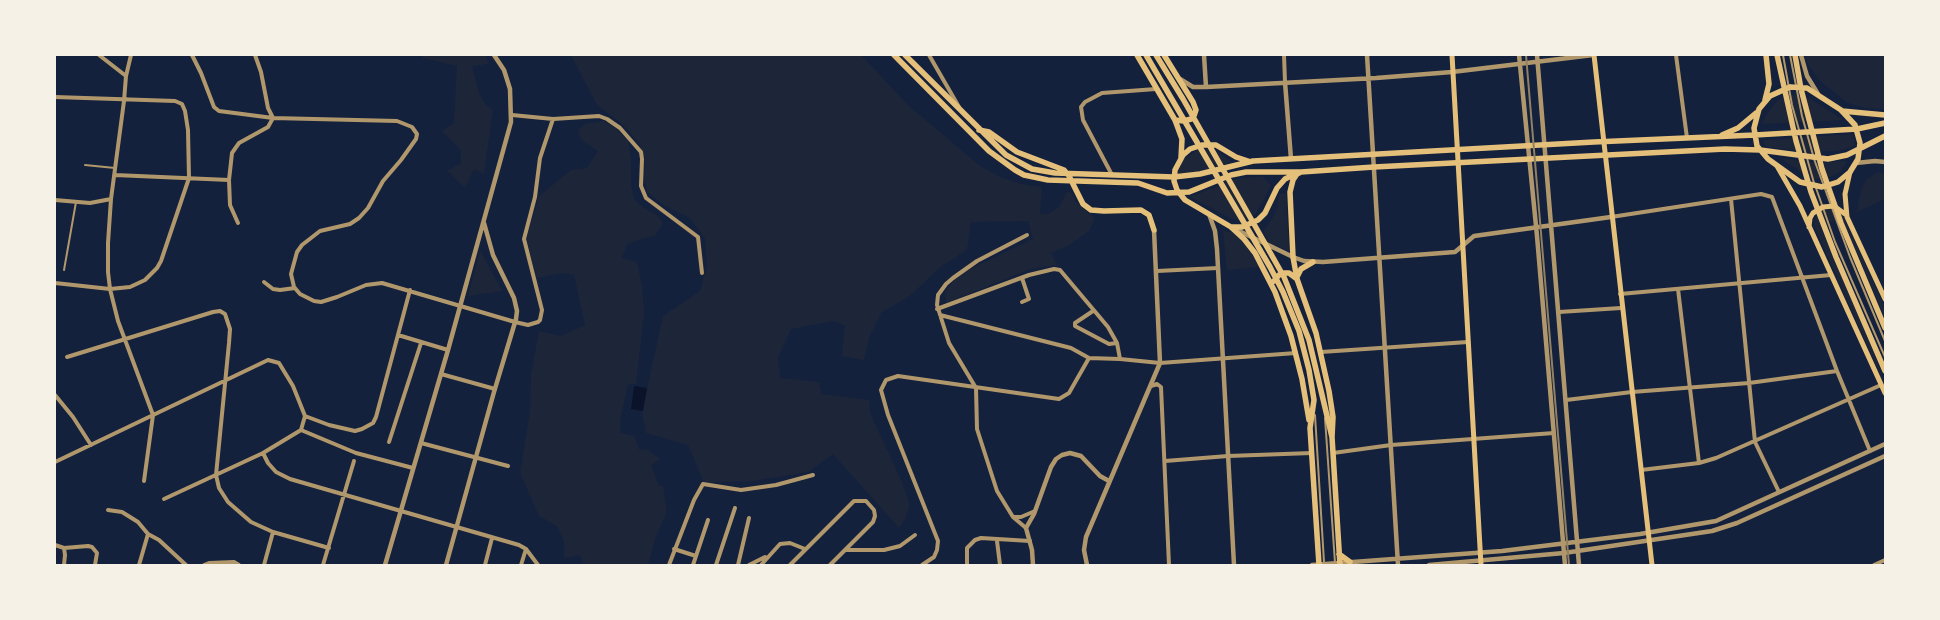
<!DOCTYPE html>
<html>
<head>
<meta charset="utf-8">
<style>
  body { margin:0 }
  #map { position:relative; width:1940px; height:620px; overflow:hidden; background:#14213d; font-family:Cabin,sans-serif }
  canvas { display:block }
  .frame { position:absolute; inset:0; border:56px solid #f6f1e7; pointer-events:none }
</style>
</head>
<body>
<div id="map">
<canvas width="1940" height="620"></canvas>
<div class="frame"></div>
</div>
<script>
const c = document.querySelector('canvas').getContext('2d');
c.lineJoin = 'round';
function fillPath(path, color) { c.fillStyle = color; c.fill(path, 'evenodd'); }
const shape = rows => new Path2D(rows.map(r => 'M' + r).join(''));
function trace(path, color, width, dash) { c.strokeStyle = color; c.lineWidth = width; c.lineCap = dash ? 'butt' : 'round'; c.setLineDash(dash || []); c.stroke(path); }
fillPath(shape([
  [423,55,486,55,488,64,472,66,479,93,486,105,493,110,484,174,474,169,465,188,447,171,461,163,461,150,442,131,454,123,457,66,423,58],
  [571,55,861,55,909,106,980,166,1000,177,1021,184,1042,187,1040,214,1048,214,1059,207,1067,192,1072,193,1076,202,1095,218,1089,231,1069,245,1051,253,1057,265,1030,269,946,303,945,292,954,280,970,269,1033,239,1028,221,971,222,967,250,939,268,911,295,881,313,869,338,864,360,842,356,845,326,834,321,791,329,778,358,780,378,819,382,821,394,869,400,870,413,902,482,910,505,905,519,899,528,833,454,808,472,752,481,704,483,688,445,646,433,642,412,663,316,700,291,707,266,705,239,690,218,665,206,647,192,644,179,645,160,639,143,622,124,597,105],
  [1805,55,1885,55,1885,109,1865,108,1848,103,1819,80,1808,64],
  [1793,95,1809,98,1843,120,1762,124,1766,115,1778,100],
  [604,121,616,129,628,141,631,160,631,185,634,199,644,208,658,216,663,223,655,236,644,238,628,244,621,258,637,262,642,287,644,313,636,384,628,384,621,416,620,433,634,436,639,449,648,450,660,459,651,465,659,486,663,486,667,512,655,539,648,565,583,565,580,555,564,558,564,541,557,526,539,516,520,473,530,411,531,374,539,331,561,336,585,325,574,275,563,273,537,278,526,240,539,196,571,170,587,168,598,151,581,140,578,130,585,124],
  [1853,134,1855,146,1837,151,1809,152,1766,147,1763,140],
  [1203,149,1215,150,1231,162,1201,172,1176,175,1183,160,1197,150],
  [1780,158,1813,163,1847,161,1841,171,1832,176,1817,179,1809,177],
  [1878,172,1885,174,1885,199,1857,212,1861,190,1866,180],
  [1262,176,1271,185,1256,213,1245,220,1232,219,1190,197,1236,179],
  [1286,193,1289,251,1271,244,1263,232,1273,217,1278,206,1279,194],
  [1829,209,1837,211,1844,217,1885,308,1885,318,1842,218,1820,225,1876,358,1885,385,1815,228,1814,222,1817,213],
  [1223,231,1231,232,1239,238,1252,254,1259,267,1227,270],
  [480,250,502,291,468,296]
]), '#1d2539');
fillPath(shape([
  [634,386,647,388,643,411,631,409]
]), '#0b132b');
trace(shape([
  [1783,55,1792,105,1814,183],
  [1790,55,1802,116,1813,155],
  [1814,159,1850,257,1885,341],
  [85,165,115,168],
  [1816,188,1835,242,1885,357],
  [64,270,76,202],
  [1315,415,1324,562],
  [1325,418,1335,563]
]), '#b1986c', 2);
trace(shape([
  [99,55,126,76],
  [131,55,126,76,124,101,111,199,108,243,108,272,110,289,118,321,153,415,144,481],
  [192,55,201,73,214,107,219,111,273,118,397,121,412,127,417,134,416,139,401,160,383,181,368,208,359,218,350,224,320,231,302,245,297,252,291,274,294,287,300,294,314,301,321,302,337,297,366,285,382,283,515,322,528,325,538,322,540,320,542,310,524,239,535,197,540,158,553,119],
  [929,55,959,107],
  [1284,55,1285,82],
  [1676,55,1687,138],
  [55,97,175,101,182,104,185,111,188,130,189,178,161,261,157,268,145,280,130,287,110,289,55,283],
  [512,115,553,119,599,116,607,119,620,128,641,152,642,159,641,186,646,198,698,237,702,273],
  [115,175,229,180],
  [1112,175,1083,120,1081,107,1085,102,1102,93,1156,89],
  [1731,199,1755,442,1779,492],
  [55,200,90,203,111,199],
  [1611,217,1761,194,1772,197,1837,371,1870,451],
  [238,223,230,205,229,180,232,153,239,143,268,127,273,118,268,108,261,72,255,55],
  [1157,271,1218,268],
  [1022,278,1029,299,1022,302],
  [264,282,273,289,280,290,295,288],
  [1678,289,1699,463],
  [1620,294,1831,275],
  [937,309,1029,275,1054,269,1060,270,1108,327,1117,343,1120,359],
  [1093,311,1075,323,1075,326,1109,344,1117,343],
  [1559,312,1621,308],
  [940,315,1071,348,1089,358,1120,359,1160,363,1296,353],
  [398,335,448,350],
  [1321,352,1468,342],
  [67,357,213,312,220,311,225,314,230,329,229,343,216,475,219,488,228,502,251,522,273,532,329,548],
  [441,374,495,389],
  [1151,386,1157,384,1161,387,1169,565],
  [55,395,73,417,91,445],
  [1566,400,1632,392,1749,383,1837,371],
  [305,416,329,425,355,431,362,429,373,423,376,417,410,290],
  [389,442,421,343],
  [421,443,508,466],
  [263,453,268,463,276,472,290,479,519,545,526,549,538,565],
  [1333,453,1391,445,1554,433],
  [1165,461,1228,456,1312,453],
  [55,462,268,360,279,363,293,386,305,416,301,430],
  [1641,470,1699,463,1716,458,1881,385],
  [164,499,263,453,301,430,356,453,413,468],
  [108,510,122,512,138,522,148,534,159,540,186,565],
  [1013,517,1021,517,1035,511],
  [1026,528,1013,517,997,491,977,429,976,388,949,343,937,305,938,295,946,284,953,278,977,261,1027,235],
  [997,541,1000,565],
  [55,545,64,548,88,546,92,547,97,553,95,565],
  [64,548,65,555,64,565],
  [674,549,696,556],
  [845,550,884,550,900,546,915,535],
  [139,565,148,534],
  [204,565,209,563,234,562,239,565],
  [264,565,273,532],
  [323,565,354,461],
  [485,565,492,538],
  [521,565,526,549],
  [669,565,694,500,703,484,741,490,776,485,813,475],
  [693,565,708,520],
  [716,565,735,508],
  [738,565,749,518],
  [749,565,765,557],
  [761,565,780,544,790,543,805,549],
  [790,565,854,501,866,501,874,510,875,516,873,522,830,565],
  [922,565,934,557,937,550,938,541,888,415,881,390,886,380,898,376,1059,399,1069,393,1089,358],
  [967,565,967,548,975,540,981,538,1030,541],
  [1874,565,1885,560]
]), '#b1986c', 4);
trace(shape([
  [1204,55,1206,87],
  [1367,55,1398,565],
  [1519,55,1537,236,1565,565],
  [1537,55,1579,565],
  [1801,55,1807,76,1818,94],
  [1180,79,1193,87,1206,87,1376,78,1452,72,1593,55],
  [1285,82,1291,159],
  [1856,163,1875,161,1885,162],
  [1209,214,1215,231,1217,249,1234,565],
  [1235,229,1293,257,1304,261,1323,262,1455,252,1474,236,1611,217],
  [385,565,448,350,511,122,510,89,504,70,494,55],
  [446,565,494,392,516,319,517,311,514,298,493,255,484,223],
  [1033,565,1032,550,1026,528,1034,514,1051,467,1056,459,1062,455,1070,453,1081,456,1100,476,1109,481],
  [1087,565,1084,550,1086,537,1160,363,1154,230],
  [1312,565,1502,551,1640,534,1716,521,1885,444],
  [1429,565,1564,553,1712,531,1737,523,1885,456]
]), '#b1986c', 4.5);
trace(shape([
  [1452,55,1481,565],
  [1594,55,1652,565],
  [1777,166,1800,206,1885,393],
  [1850,172,1845,194,1847,217,1885,299],
  [1809,227,1810,218,1813,213,1823,207,1834,206,1845,214]
]), '#e5c07b', 5);
trace(shape([
  [894,55,989,151,1015,170,1024,175,1048,180,1138,183,1167,193,1189,192,1231,175,1246,172,1301,172,1374,167,1725,149,1760,150,1828,159,1847,155,1885,136],
  [905,55,1006,155,1032,169,1055,173,1174,177,1200,174,1253,161,1594,142,1755,135,1857,129,1885,123],
  [1137,55,1175,120,1182,139,1181,158],
  [1146,55,1270,267,1283,292,1299,331,1309,370,1314,400,1310,428,1319,565],
  [1156,55,1183,99,1284,277,1309,340,1332,437],
  [1164,55,1193,102,1196,110,1194,116,1191,119,1184,121,1175,120],
  [1777,55,1796,141,1811,192,1836,257,1885,371],
  [1795,55,1801,89,1822,169,1841,223,1885,328],
  [1790,87,1807,88,1841,110,1855,125,1860,143,1858,159,1850,172,1838,182,1822,187,1800,182,1768,159,1757,146,1754,128,1759,109,1770,96,1790,87],
  [1765,100,1769,84,1766,55],
  [1842,111,1885,115],
  [979,130,989,132,1017,152,1064,170,1069,176,1083,204,1091,210,1104,211,1141,210,1149,215,1154,230],
  [1722,135,1738,128,1756,113],
  [1248,161,1236,157,1216,145,1202,145,1190,149,1183,155,1175,170,1174,181,1177,190,1185,200,1231,227,1244,239,1255,253,1275,292,1291,336,1302,379,1309,420],
  [1301,172,1297,174,1293,180,1290,192,1293,257,1297,279,1316,333,1329,391,1333,417,1332,437,1340,565],
  [1231,227,1242,227,1258,220,1265,213,1277,188,1285,179,1295,174],
  [1297,277,1301,269,1313,262],
  [1274,281,1279,275,1284,273,1289,273,1297,279],
  [1339,554,1350,562]
]), '#e5c07b', 5.5);
trace(shape([
  [1526,55,1569,565]
]), '#918062', 2);
</script>
</body>
</html>
